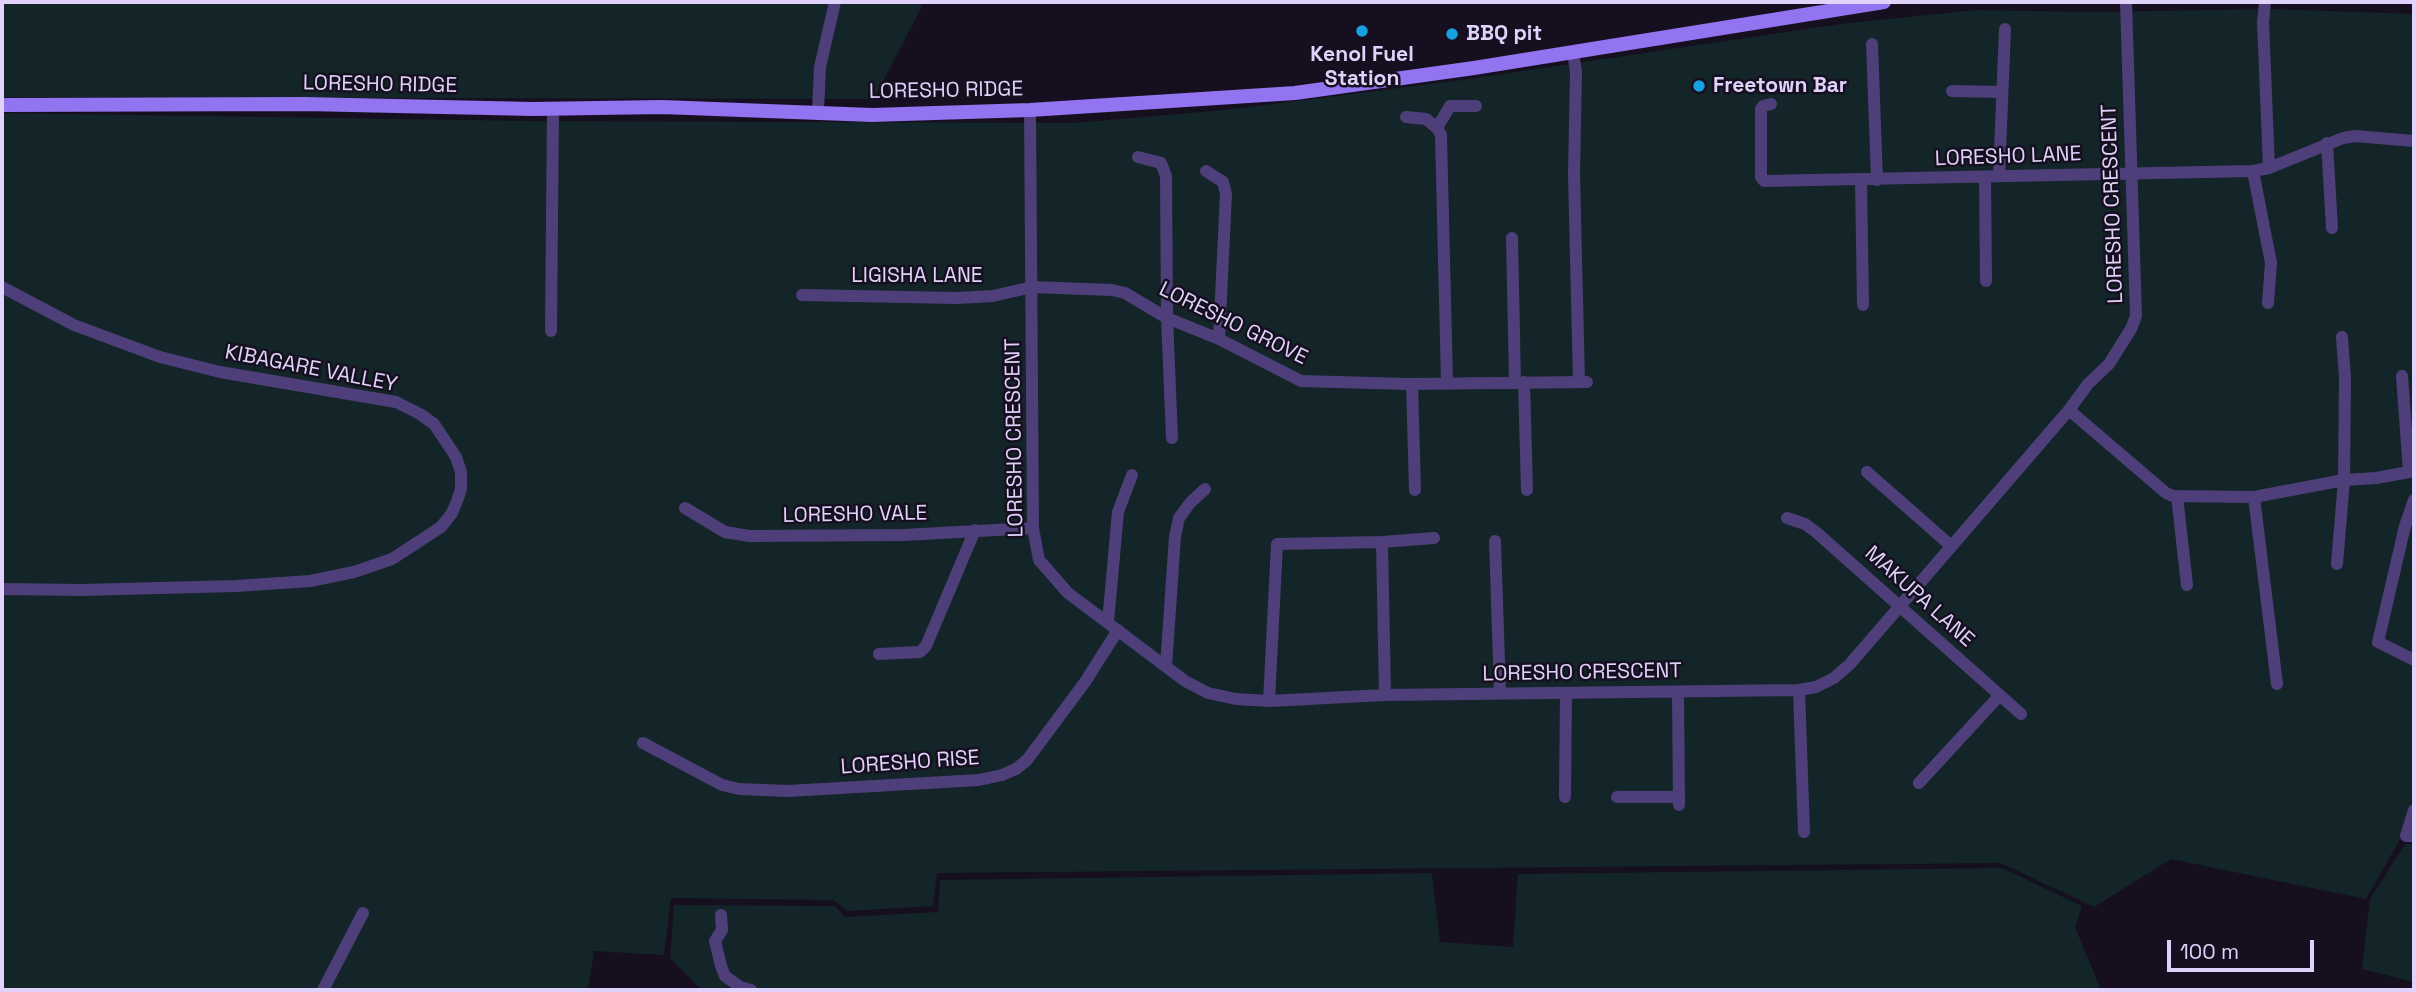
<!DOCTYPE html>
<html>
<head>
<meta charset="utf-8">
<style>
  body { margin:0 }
  #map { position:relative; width:2416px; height:992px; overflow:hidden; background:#160f1f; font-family:"Space Grotesk",sans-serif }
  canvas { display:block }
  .frame { position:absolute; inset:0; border:4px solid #e0d2fa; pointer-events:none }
  .scale { position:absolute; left:2167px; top:940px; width:147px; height:32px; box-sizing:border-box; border:4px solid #e0d2fa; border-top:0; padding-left:9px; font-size:21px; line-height:24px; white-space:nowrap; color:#e0d2fa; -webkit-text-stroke:5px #160f1f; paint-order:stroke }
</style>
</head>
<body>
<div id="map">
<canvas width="2416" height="992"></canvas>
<div class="frame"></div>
<div class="scale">100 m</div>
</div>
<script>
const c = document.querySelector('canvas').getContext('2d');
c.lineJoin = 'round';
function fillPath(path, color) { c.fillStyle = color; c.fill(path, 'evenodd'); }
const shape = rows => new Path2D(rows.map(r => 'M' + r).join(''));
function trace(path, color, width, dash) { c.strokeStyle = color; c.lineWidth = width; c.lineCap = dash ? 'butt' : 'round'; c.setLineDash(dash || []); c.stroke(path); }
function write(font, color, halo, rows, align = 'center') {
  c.font = font + ' "Space Grotesk",sans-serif'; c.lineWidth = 5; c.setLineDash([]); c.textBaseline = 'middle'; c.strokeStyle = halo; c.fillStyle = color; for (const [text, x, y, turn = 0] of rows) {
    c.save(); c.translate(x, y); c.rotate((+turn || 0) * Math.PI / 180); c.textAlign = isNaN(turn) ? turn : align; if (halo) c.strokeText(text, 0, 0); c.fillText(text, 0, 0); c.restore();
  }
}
fillPath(shape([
  [2,2,924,2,874,99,2,97],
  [2270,9,2414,14,2414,815,2366,899,2171,859,2094,907,2001,863,937,873,933,906,848,911,833,900,671,898,664,955,594,951,588,990,2,990,2,113,531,121,1073,123,1225,110,1462,80,1840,24,1976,10,2090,12],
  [2405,844,2414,844,2414,982,2362,969,2370,899],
  [2002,868,2082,906,2075,927,2101,990,702,990,670,958,674,905,835,906,845,917,938,912,940,880,1432,873,1440,942,1513,947,1518,874]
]), '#132529');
trace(shape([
  [2265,2,2263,22,2269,168],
  [1872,44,1877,180],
  [1573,52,1576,72,1574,174,1579,382],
  [1952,91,2002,92],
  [1771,104,1763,106,1761,109,1761,177,1764,181,2253,171,2269,168,2343,138,2355,136,2414,141],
  [1030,110,1033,528,1039,560,1068,593,1185,681,1208,693,1236,699,1269,701,1385,695,1799,690,1816,687,1834,678,1850,664,2069,410,2088,384,2109,364,2131,329,2136,316,2126,2],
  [818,111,820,67,835,2],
  [1406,117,1426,119,1437,128,1441,135,1447,382],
  [1437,128,1450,106,1476,106],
  [2327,143,2332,228],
  [1138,157,1161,163,1166,176,1167,318,1172,438],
  [1206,171,1223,182,1226,194,1219,339],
  [2253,171,2271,263,2268,303],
  [1999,176,2005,29],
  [1985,178,1986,281],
  [1861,180,1863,305],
  [1512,238,1515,382],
  [2,287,74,325,160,357,220,372,396,402,420,414,434,424,456,457,461,472,461,489,457,501,452,513,441,527,392,559,354,572,310,581,236,586,82,590,2,589],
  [802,295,957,298,993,296,1032,287,1112,290,1125,293,1167,318,1219,339,1301,381,1408,384,1587,382],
  [551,331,553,108],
  [1524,382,1527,490],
  [1412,384,1415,490],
  [2069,410,2166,493,2173,496,2254,497,2344,480,2376,478,2409,472,2402,376],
  [1867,472,1950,545],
  [2177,496,2187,585],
  [2254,497,2277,684],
  [2414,500,2405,526,2378,642,2414,660],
  [685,508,725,532,749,536,903,535,1033,528],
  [1787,518,1805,524,1816,532,2021,714],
  [1495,541,1500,693],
  [1382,542,1385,695],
  [2337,564,2344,480,2345,378,2342,337],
  [1108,622,1118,512,1132,475],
  [879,654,920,652,926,646,975,530],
  [1166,666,1175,537,1179,518,1190,503,1205,489],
  [1799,690,1804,832],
  [1678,692,1679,805],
  [1269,701,1277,544,1382,542,1434,538],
  [643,743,722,785,739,789,788,791,979,780,1002,775,1016,769,1027,760,1085,682,1118,630],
  [1919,783,2000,695],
  [1565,797,1566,693],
  [1617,797,1679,797],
  [2414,810,2406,836,2414,836],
  [721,915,722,930,715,941,721,966,725,976,740,987,751,990],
  [323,990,363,913]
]), '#4e3f7a', 12);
trace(shape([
  [2,105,305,104,533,109,662,107,872,115,1030,110,1295,93,1474,68,1884,2]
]), '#9273f0', 14);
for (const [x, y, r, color] of [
  [1362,31,7,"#18a1e1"],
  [1452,34,7,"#18a1e1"],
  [1699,86,7,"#18a1e1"]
]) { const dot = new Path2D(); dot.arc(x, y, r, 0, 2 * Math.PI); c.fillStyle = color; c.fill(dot); trace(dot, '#160f1f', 2.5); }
write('bold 21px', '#e0d2fa', '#160f1f', [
  ["BBQ pit",1466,34],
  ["Kenol Fuel",1362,55,"center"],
  ["Station",1362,79,"center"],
  ["Freetown Bar",1713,86]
], 'left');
write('21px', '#e0d2fa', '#160f1f', [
  ["LORESHO RIDGE",380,85,1],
  ["LORESHO RIDGE",946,91,-1],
  ["LORESHO LANE",2008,157,-2],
  ["LORESHO CRESCENT",2113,204,-92],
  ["LIGISHA LANE",917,276],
  ["LORESHO GROVE",1233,324,26],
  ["KIBAGARE VALLEY",311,369,11],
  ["LORESHO CRESCENT",1015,438,-91],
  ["LORESHO VALE",855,515,-1],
  ["MAKUPA LANE",1919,597,42],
  ["LORESHO CRESCENT",1582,673,-1],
  ["LORESHO RISE",910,763,-4]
]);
</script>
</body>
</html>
